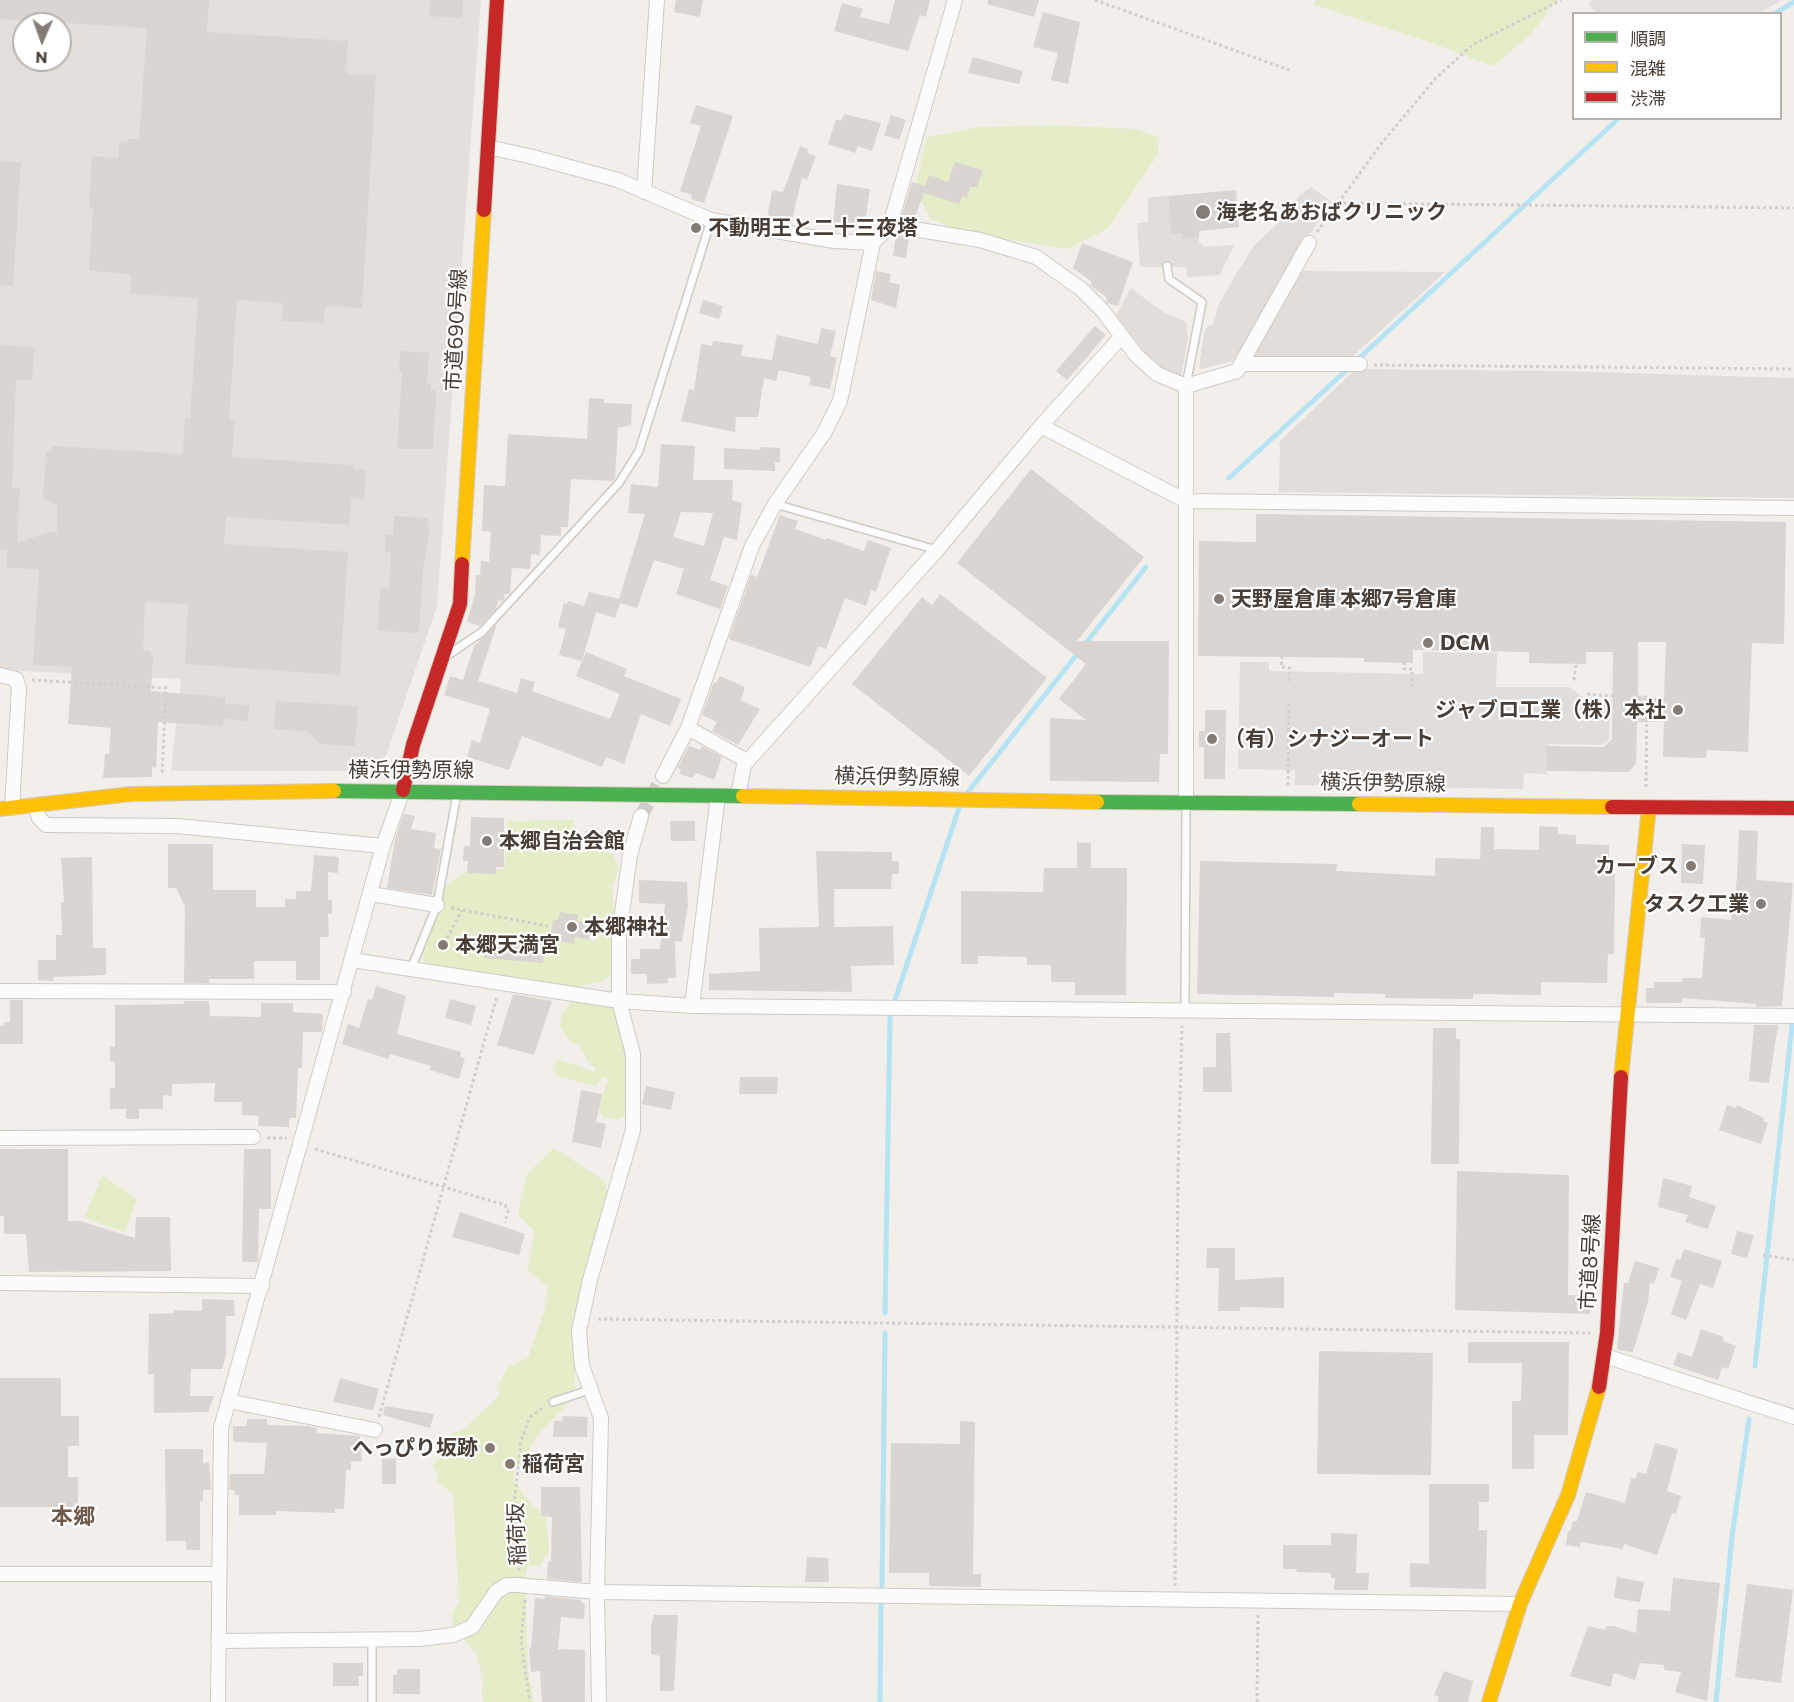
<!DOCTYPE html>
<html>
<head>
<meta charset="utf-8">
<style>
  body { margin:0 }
  #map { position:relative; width:1794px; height:1702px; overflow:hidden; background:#f2eeea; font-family:Commissioner,"Noto Sans JP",sans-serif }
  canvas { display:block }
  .legend { position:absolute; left:1572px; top:12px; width:210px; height:108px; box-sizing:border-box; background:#fff; border:2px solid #b6b2ae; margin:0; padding:8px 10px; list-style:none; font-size:18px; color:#493e35 }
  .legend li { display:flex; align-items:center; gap:12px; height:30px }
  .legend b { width:30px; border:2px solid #b6b2ae }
  .north { position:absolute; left:12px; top:12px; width:60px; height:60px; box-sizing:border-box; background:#fff; border:2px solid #b6b2ae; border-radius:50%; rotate:182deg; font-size:16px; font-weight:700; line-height:24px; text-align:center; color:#493e35 }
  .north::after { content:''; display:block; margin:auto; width:21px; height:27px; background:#847c74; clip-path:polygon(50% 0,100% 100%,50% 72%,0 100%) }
</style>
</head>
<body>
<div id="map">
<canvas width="1794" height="1702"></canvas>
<ul class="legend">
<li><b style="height:8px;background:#4caf50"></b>順調</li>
<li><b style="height:8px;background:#ffc107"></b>混雑</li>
<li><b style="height:8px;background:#c62828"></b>渋滞</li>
</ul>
<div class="north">N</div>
</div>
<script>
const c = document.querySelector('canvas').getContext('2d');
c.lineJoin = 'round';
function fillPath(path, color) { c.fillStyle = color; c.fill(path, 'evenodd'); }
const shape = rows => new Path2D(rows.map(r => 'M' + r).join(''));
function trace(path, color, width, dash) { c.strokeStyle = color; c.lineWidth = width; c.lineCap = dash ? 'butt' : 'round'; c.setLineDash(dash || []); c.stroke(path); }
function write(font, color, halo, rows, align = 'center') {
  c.font = font + ' Commissioner,"Noto Sans JP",sans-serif'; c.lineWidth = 4.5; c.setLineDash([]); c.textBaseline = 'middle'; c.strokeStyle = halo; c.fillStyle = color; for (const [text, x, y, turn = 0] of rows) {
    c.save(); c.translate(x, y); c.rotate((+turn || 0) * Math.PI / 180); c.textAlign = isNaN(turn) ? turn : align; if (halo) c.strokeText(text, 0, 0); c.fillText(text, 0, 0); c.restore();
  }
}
fillPath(shape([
  [0,0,481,0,437,606,386,756,368,771,171,771,181,679,0,670],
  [24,24,60,24,60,60,24,60],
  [1593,0,1782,0,1760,13,1596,14,1588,3]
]), '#e5dfdb');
fillPath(shape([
  [1315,0,1557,0,1531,34,1493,66,1429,42,1315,5],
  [1053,125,1134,129,1157,136,1159,153,1108,228,1068,249,966,233,931,219,915,189,927,137,981,127],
  [574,820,572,840,613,854,619,869,612,886,615,921,611,975,605,980,579,987,438,973,424,964,422,948,434,908,445,886,465,872,504,869,508,821],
  [553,925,596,932,596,941,551,933],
  [582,997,612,999,627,1038,628,1105,625,1114,619,1119,604,1118,600,1112,599,1104,608,1080,603,1076,595,1086,558,1076,553,1068,558,1059,595,1072,595,1067,589,1064,580,1046,570,1041,560,1027,561,1016,571,1001],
  [554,1148,605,1181,608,1199,575,1317,575,1396,535,1438,523,1463,514,1469,514,1482,531,1504,546,1518,549,1552,539,1566,528,1565,525,1576,528,1671,534,1702,484,1702,481,1691,484,1681,476,1653,453,1626,452,1612,459,1604,453,1494,437,1482,438,1475,433,1466,442,1453,445,1437,464,1429,499,1396,497,1388,507,1368,528,1358,545,1308,548,1286,527,1270,535,1232,518,1215,527,1174],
  [102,1175,137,1199,125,1232,84,1218]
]), '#e4edc7');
fillPath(shape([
  [1311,187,1332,202,1291,261,1235,360,1202,369,1199,366,1205,329,1214,323,1219,304,1234,278,1253,247,1286,215,1300,195],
  [1168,196,1171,233,1183,233,1184,239,1199,237,1199,242,1204,247,1234,245,1220,275,1187,277,1187,268,1184,267,1140,267,1137,223,1148,222,1148,197],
  [1302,271,1445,272,1353,356,1254,356],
  [1131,288,1163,312,1186,322,1188,337,1181,378,1171,375,1154,364,1116,315],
  [1356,369,1557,371,1794,378,1794,498,1279,492,1280,441],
  [1423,652,1497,653,1496,687,1569,687,1588,701,1610,701,1609,740,1600,745,1548,744,1547,774,1524,773,1523,789,1295,785,1295,770,1238,769,1240,662,1269,662,1269,671,1423,674]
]), '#e1ddda');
trace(shape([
  [1774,14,1794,2],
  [1356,361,1619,118],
  [1229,478,1350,367],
  [968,792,1146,567],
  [895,1000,960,805],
  [885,1313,890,1017],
  [1755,1366,1793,1016],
  [882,1586,885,1333],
  [880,1702,881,1603],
  [1716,1702,1732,1536,1749,1419]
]), '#b6e4f4', 5);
fillPath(shape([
  [0,0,209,0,207,32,348,41,346,74,376,75,362,308,325,306,324,323,282,321,283,303,237,300,229,420,235,420,232,457,353,465,353,469,366,470,364,499,351,498,349,525,226,517,224,544,348,552,340,675,185,664,188,604,145,602,143,651,150,651,153,657,151,691,225,697,225,704,249,705,248,721,224,719,223,726,158,722,156,768,152,767,152,777,103,778,105,754,109,754,111,728,68,724,72,667,33,665,39,569,7,568,7,550,0,550,0,345,34,347,32,380,16,380,12,488,20,488,17,543,48,532,57,533,57,505,43,499,46,453,54,446,183,454,185,417,190,418,198,298,130,294,131,274,89,271,93,207,89,207,92,156,119,158,119,142,127,142,127,139,139,139,147,28,0,19],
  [430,0,463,0,462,18,429,16],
  [676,0,703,0,700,17,674,12],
  [895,0,930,0,926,17,920,15,908,51,834,31,842,3,863,9,860,17,889,24],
  [988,0,1039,0,1034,17,987,4],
  [1043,12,1080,22,1068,84,1051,80,1058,53,1033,47],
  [973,57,1023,71,1019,84,968,73],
  [696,105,733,116,704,203,691,199,692,195,680,191,701,126,690,123],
  [844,114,881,123,872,151,858,146,855,153,828,144,836,119,841,121],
  [891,115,906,120,899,140,884,135],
  [800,146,808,149,807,153,816,156,807,180,802,178,791,224,767,220,772,190,783,192],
  [0,161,21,162,13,286,0,285],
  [955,162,983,170,977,187,970,187,967,198,962,196,959,204,924,193,914,220,901,218,912,182,925,186,929,175,948,182],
  [837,184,870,189,864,230,833,225],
  [1236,190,1239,227,1199,231,1199,237,1183,239,1183,233,1171,234,1168,196],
  [896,235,909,237,906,258,893,256],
  [1082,243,1133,262,1118,306,1107,303,1106,297,1090,285,1092,282,1073,268],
  [876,271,891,274,889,282,900,285,896,308,871,300],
  [703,300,723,306,719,319,699,313],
  [1095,326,1106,335,1067,380,1056,371],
  [821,328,836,331,830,356,837,358,830,389,809,385,811,377,779,370,776,381,764,378,758,417,736,417,735,432,681,421,689,389,694,390,701,344,712,346,713,341,743,345,741,356,772,360,777,335,818,344],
  [400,351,429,353,427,383,431,383,431,390,435,390,436,399,433,449,397,449,402,372,399,372],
  [589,398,604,399,604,403,632,404,631,425,618,428,615,478,613,481,571,479,568,527,561,527,561,536,541,535,540,555,531,554,530,569,512,568,510,593,505,594,503,601,498,600,496,609,480,626,467,622,475,594,476,575,480,575,481,561,489,562,491,532,482,531,484,485,505,486,508,434,587,439],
  [661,444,695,446,693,480,733,480,732,500,742,503,737,540,724,537,710,580,728,586,720,609,676,594,684,569,654,560,637,608,620,603,615,618,596,612,582,661,559,655,566,629,558,627,564,603,567,604,568,601,584,606,589,592,619,599,645,514,628,513,631,484,658,487],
  [681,512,713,513,704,546,673,537],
  [761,447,780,448,780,462,775,462,775,471,724,469,724,448,760,450],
  [1031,469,1144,557,1077,641,1169,641,1168,754,1160,754,1159,782,1050,781,1050,718,1086,720,1059,699,1086,664,957,563],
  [1256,514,1786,522,1784,644,1752,643,1748,752,1707,750,1706,758,1663,757,1664,722,1637,722,1636,763,1629,772,1547,771,1547,746,1604,747,1612,739,1613,652,1586,652,1586,664,1529,663,1529,652,1413,650,1413,663,1364,662,1364,658,1198,656,1199,541,1256,542],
  [1638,642,1666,642,1664,698,1638,697],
  [780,515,798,521,795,529,826,540,827,538,864,551,868,540,891,548,876,592,871,590,866,606,845,598,826,649,818,646,810,667,729,639,751,575,757,577],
  [394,516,428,518,427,527,430,527,423,571,419,633,378,631,380,587,389,588,391,552,385,552,386,534,393,535],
  [940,594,1047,678,969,776,852,684,922,597,932,605],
  [497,624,478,681,517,693,521,678,535,682,532,691,610,719,620,694,576,676,586,652,627,669,624,676,681,699,670,726,641,714,624,764,606,757,602,767,522,736,509,770,467,757,472,740,480,743,490,709,444,695,450,676,463,680,474,646],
  [720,676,745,687,741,700,760,709,738,745,712,731,717,722,702,715,714,682,716,683],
  [276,701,358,706,355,746,319,744,309,732,274,729],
  [1205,710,1226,710,1225,779,1204,779,1204,747,1199,747,1199,731,1205,731],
  [689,746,700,750,702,746,722,757,714,780,697,773,692,778,679,774,681,769,677,768],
  [404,814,415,816,411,829,436,833,434,848,441,849,432,895,387,888,395,839],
  [471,817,504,818,504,867,496,867,496,874,467,873,468,861,463,861,464,846,470,846],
  [670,821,695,821,695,841,671,841],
  [1539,826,1558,827,1558,834,1576,835,1576,844,1609,845,1609,874,1615,874,1614,954,1608,954,1607,983,1541,982,1541,995,1473,994,1473,999,1385,998,1385,994,1334,993,1334,997,1197,994,1200,861,1337,864,1336,871,1435,876,1435,858,1480,859,1481,827,1494,827,1494,849,1539,850],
  [1739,830,1758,831,1756,880,1793,883,1782,1006,1756,1007,1756,1004,1682,998,1682,1003,1646,1003,1646,988,1654,988,1654,982,1682,982,1683,978,1702,978,1705,938,1700,938,1701,917,1731,920,1737,878],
  [585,831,610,833,608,851,582,848],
  [1077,842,1091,843,1091,868,1127,868,1126,995,1075,995,1075,982,1051,982,1051,965,1027,965,1027,957,978,956,978,964,961,964,961,891,1043,892,1044,868,1077,868],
  [168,844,213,844,213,890,256,890,256,907,285,907,285,899,296,899,296,891,311,891,314,855,339,857,338,873,328,872,328,900,332,900,332,914,328,914,329,937,320,937,320,980,296,980,296,961,254,961,254,979,209,979,209,983,184,983,185,906,176,888,168,888],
  [1682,844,1705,845,1703,884,1681,883],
  [816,851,892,852,892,861,899,861,899,874,892,874,891,889,834,889,834,927,893,926,894,965,851,966,852,992,709,990,709,974,760,971,759,928,819,927],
  [92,857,93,948,106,948,106,975,53,977,53,981,38,980,38,960,56,960,56,935,62,935,61,902,64,902,61,858],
  [639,880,687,882,688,905,682,942,675,941,676,978,668,978,668,983,647,984,647,974,631,974,631,959,640,959,640,949,660,949,665,904,639,903],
  [560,912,579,915,577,921,592,924,589,940,575,937,574,944,550,940,553,920,558,920],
  [485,941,545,946,543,963,484,958],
  [376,986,406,996,397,1034,461,1052,460,1057,465,1058,459,1079,430,1070,431,1066,390,1054,388,1059,342,1044,348,1024,359,1028,368,999,372,1000],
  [513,994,552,1001,534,1055,497,1045],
  [450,999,476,1006,471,1025,445,1018],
  [10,1000,23,1000,23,1044,0,1044,0,1026,4,1026,4,1022,10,1022],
  [184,1001,209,1001,210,1016,261,1017,261,1003,293,1003,293,1012,323,1014,322,1032,303,1032,302,1068,298,1068,296,1118,289,1118,289,1127,258,1126,259,1116,242,1115,242,1102,214,1102,215,1083,172,1084,172,1096,163,1095,163,1109,139,1109,139,1119,126,1119,126,1109,110,1109,110,1088,115,1088,115,1062,110,1061,110,1047,115,1047,115,1005,184,1004],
  [1754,1025,1778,1025,1769,1083,1749,1081],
  [1433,1028,1456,1028,1456,1039,1460,1039,1459,1164,1431,1164],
  [1216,1033,1230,1033,1232,1092,1203,1092,1203,1067,1216,1067],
  [740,1077,778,1077,777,1094,739,1094],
  [646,1086,675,1092,671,1110,642,1104],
  [581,1090,602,1094,596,1122,606,1124,601,1148,572,1142],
  [1727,1105,1736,1108,1737,1105,1764,1118,1763,1121,1768,1123,1761,1144,1719,1130],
  [0,1149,68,1149,68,1221,80,1221,135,1238,136,1217,170,1217,171,1271,29,1272,26,1234,4,1234,4,1216,0,1216],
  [244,1149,271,1149,271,1209,259,1209,258,1262,242,1262],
  [1457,1171,1569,1175,1568,1295,1590,1296,1590,1314,1455,1310],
  [1663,1178,1692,1186,1689,1197,1716,1206,1708,1229,1685,1222,1688,1215,1658,1207],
  [460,1212,525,1234,519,1255,452,1237],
  [1737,1231,1754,1235,1747,1258,1731,1254],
  [1207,1248,1235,1248,1235,1280,1284,1277,1284,1308,1240,1307,1240,1311,1218,1311,1219,1268,1206,1268],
  [1684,1249,1722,1261,1713,1288,1700,1284,1686,1320,1671,1314,1682,1281,1670,1277,1676,1259,1680,1260],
  [1635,1261,1659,1268,1654,1284,1650,1283,1648,1302,1633,1352,1618,1350,1617,1347,1624,1283,1628,1283],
  [202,1299,234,1300,235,1316,226,1316,226,1355,222,1369,191,1369,190,1396,214,1396,208,1412,154,1413,154,1374,148,1374,149,1314,174,1313,174,1310,202,1311],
  [1701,1329,1724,1337,1723,1341,1736,1346,1728,1369,1722,1367,1718,1380,1673,1365,1678,1352,1692,1357],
  [1468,1342,1569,1342,1568,1435,1534,1435,1534,1469,1512,1469,1512,1401,1521,1401,1522,1363,1468,1363],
  [1319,1351,1433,1353,1431,1475,1317,1474],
  [0,1378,61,1378,61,1416,79,1416,79,1446,68,1446,68,1477,78,1477,78,1507,0,1507],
  [340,1378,379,1389,373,1410,333,1402],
  [385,1406,434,1414,430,1428,383,1415],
  [563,1416,588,1417,587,1437,553,1437,554,1421,562,1421],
  [247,1419,267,1419,267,1425,308,1426,317,1428,317,1433,360,1436,362,1461,351,1462,351,1470,346,1470,344,1509,335,1509,335,1513,276,1511,276,1515,239,1515,239,1495,235,1495,234,1490,229,1490,230,1474,264,1474,267,1443,233,1442,233,1426,247,1426],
  [960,1421,975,1422,973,1574,981,1574,981,1587,929,1586,929,1573,889,1573,891,1443,960,1444],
  [1655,1443,1678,1449,1667,1491,1681,1496,1676,1514,1672,1513,1657,1555,1624,1544,1623,1549,1581,1542,1580,1547,1566,1545,1568,1531,1570,1532,1573,1521,1577,1521,1586,1492,1625,1503,1631,1478,1635,1479,1638,1472,1646,1474],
  [165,1449,203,1449,203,1463,209,1462,211,1490,203,1490,203,1501,200,1501,200,1550,186,1550,186,1541,166,1541],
  [396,1458,396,1484,382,1484,382,1459],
  [1429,1484,1489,1484,1489,1502,1479,1502,1479,1530,1487,1530,1486,1589,1410,1587,1410,1563,1429,1564],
  [541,1487,580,1487,582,1582,547,1579,548,1561,551,1561,552,1517,541,1516],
  [1331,1533,1357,1534,1356,1573,1369,1573,1368,1590,1334,1590,1335,1578,1331,1578,1331,1573,1296,1572,1297,1569,1283,1569,1283,1545,1331,1545],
  [807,1557,828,1558,829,1582,805,1582],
  [1617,1577,1644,1582,1640,1602,1614,1598],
  [1673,1578,1720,1583,1707,1701,1675,1692,1681,1672,1664,1670,1664,1665,1640,1663,1635,1680,1614,1673,1610,1687,1570,1676,1588,1626,1605,1630,1606,1626,1613,1626,1636,1633,1638,1609,1670,1611],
  [1747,1584,1793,1590,1781,1683,1735,1677],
  [545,1596,581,1600,581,1603,585,1603,584,1619,561,1617,558,1649,585,1650,585,1702,542,1702,540,1671,531,1672,529,1648,531,1647,535,1598,545,1599],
  [654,1615,678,1615,674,1691,660,1691,660,1656,651,1654,651,1626],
  [333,1663,363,1663,363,1676,358,1676,359,1686,333,1686],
  [397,1669,420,1669,420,1694,393,1694,393,1675,397,1675],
  [1444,1671,1473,1681,1468,1702,1437,1702,1439,1697,1434,1695]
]), '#dad5d1');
trace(shape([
  [641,816,663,776]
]), '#d0cbc6', 14, [14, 7]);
const lane = shape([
  [1167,266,1169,279,1202,302,1186,386],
  [775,504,937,550],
  [448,655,482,632,619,483,639,451,711,220],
  [411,969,437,905,457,794],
  [1185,1011,1186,805],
  [553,1402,592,1389],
  [372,1702,372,1639]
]);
const street = shape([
  [488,147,533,157,618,180,711,220,835,241,873,243,890,225,955,0],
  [644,192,657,0],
  [890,225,980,240,1036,257,1081,289,1103,311,1136,355,1157,374,1186,386,1237,371,1309,243],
  [1243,364,1360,364],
  [1041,426,1186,501,1794,508],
  [0,675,16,679,19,688,12,808],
  [688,728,747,761],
  [663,776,688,728,752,546,775,504,824,433,840,401,873,243],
  [738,796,744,765,937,550,1041,426,1122,336],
  [1186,803,1186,386],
  [35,805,39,818,46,825,177,826,383,846],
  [371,894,437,905],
  [352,960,619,1001,692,1006,1794,1016],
  [0,991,344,992],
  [692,1006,718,796],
  [0,1138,253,1137],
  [0,1283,262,1286],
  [1605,1356,1794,1417],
  [228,1401,375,1430],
  [0,1574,217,1574],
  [218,1641,419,1639,453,1635,472,1627,496,1592,507,1585,517,1585,597,1592,1520,1604],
  [218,1702,221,1428,383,846,403,790],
  [599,1702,597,1592,601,1418,582,1366,579,1331,590,1280,633,1130,633,1054,619,1001,619,935,630,855,641,816]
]);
const fast = shape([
  [334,791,743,796],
  [1097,802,1359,804]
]);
const slow = shape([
  [462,564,484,210],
  [743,796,1097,802],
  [1359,804,1612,807],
  [0,809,131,794,334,791],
  [1621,1077,1649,807],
  [1489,1702,1520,1604,1568,1495,1599,1387]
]);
const jam = shape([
  [484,210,497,0],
  [403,790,413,745,460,604,462,564],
  [1612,807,1794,808],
  [1599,1387,1607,1333,1621,1077]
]);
trace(lane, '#cecac6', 10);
trace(street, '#cecac6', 16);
trace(fast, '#d3cbc1', 16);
trace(slow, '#d3cbc1', 16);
trace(jam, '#d3cbc1', 16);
trace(shape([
  [1095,0,1292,71],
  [1337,203,1794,208],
  [1317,232,1381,144,1435,79,1472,45,1561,0],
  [1374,365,1794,369],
  [1282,656,1281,667,1290,668,1289,683],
  [1404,662,1404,669,1412,669,1412,688],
  [32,680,166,688,162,776],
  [1574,680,1576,664],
  [1587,694,1613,696],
  [1638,697,1647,697,1646,788],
  [1288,785,1289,701],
  [451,908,548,926],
  [447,938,462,910],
  [267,1138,287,1138],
  [315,1149,505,1205,508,1211,505,1223],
  [1763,1255,1794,1260],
  [598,1319,1590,1333],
  [379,1417,497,996],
  [519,1571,515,1497,521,1441,530,1417,544,1407],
  [1175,1586,1178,1174,1182,1026],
  [525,1600,521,1641,530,1702],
  [1257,1702,1258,1614]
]), '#d2cec9', 3, [3, 3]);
trace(lane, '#fdfcfc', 7);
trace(street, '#fdfcfc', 14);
trace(fast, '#4caf50', 14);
trace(slow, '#ffc107', 14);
trace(jam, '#c62828', 14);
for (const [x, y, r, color] of [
  [1203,212,8,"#847c74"],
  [696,228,6,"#847c74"],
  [1219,599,6,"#847c74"],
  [1428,643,6,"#847c74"],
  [1678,710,6,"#847c74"],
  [1212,739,6,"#847c74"],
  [487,841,6,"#847c74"],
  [1691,866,6,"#847c74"],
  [1761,904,6,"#847c74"],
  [572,927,6,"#847c74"],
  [443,945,6,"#847c74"],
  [490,1448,6,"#847c74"],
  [510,1464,6,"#847c74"]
]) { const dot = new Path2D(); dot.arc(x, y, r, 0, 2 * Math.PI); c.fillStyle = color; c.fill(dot); trace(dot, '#fff', 2); }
write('bold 21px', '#493e35', '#fff', [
  ["海老名あおばクリニック",1216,212],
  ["不動明王と二十三夜塔",708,228],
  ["天野屋倉庫 本郷7号倉庫",1231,599],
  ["DCM",1440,643],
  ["ジャブロ工業（株）本社",1666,710,"right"],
  ["（有）シナジーオート",1224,739],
  ["本郷自治会館",499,841],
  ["カーブス",1679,866,"right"],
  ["タスク工業",1749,904,"right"],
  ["本郷神社",584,927],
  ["本郷天満宮",455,945],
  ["へっぴり坂跡",478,1448,"right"],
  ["稲荷宮",522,1464]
], 'left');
write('21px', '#493e35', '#fff', [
  ["市道690号線",456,330,-87],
  ["横浜伊勢原線",411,770],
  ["横浜伊勢原線",897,777,1],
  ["横浜伊勢原線",1383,783,1],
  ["市道8号線",1590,1262,-87],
  ["稲荷坂",517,1534,-92]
]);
write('bold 22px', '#6d5a4b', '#fff', [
  ["本郷",73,1517]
]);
</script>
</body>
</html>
